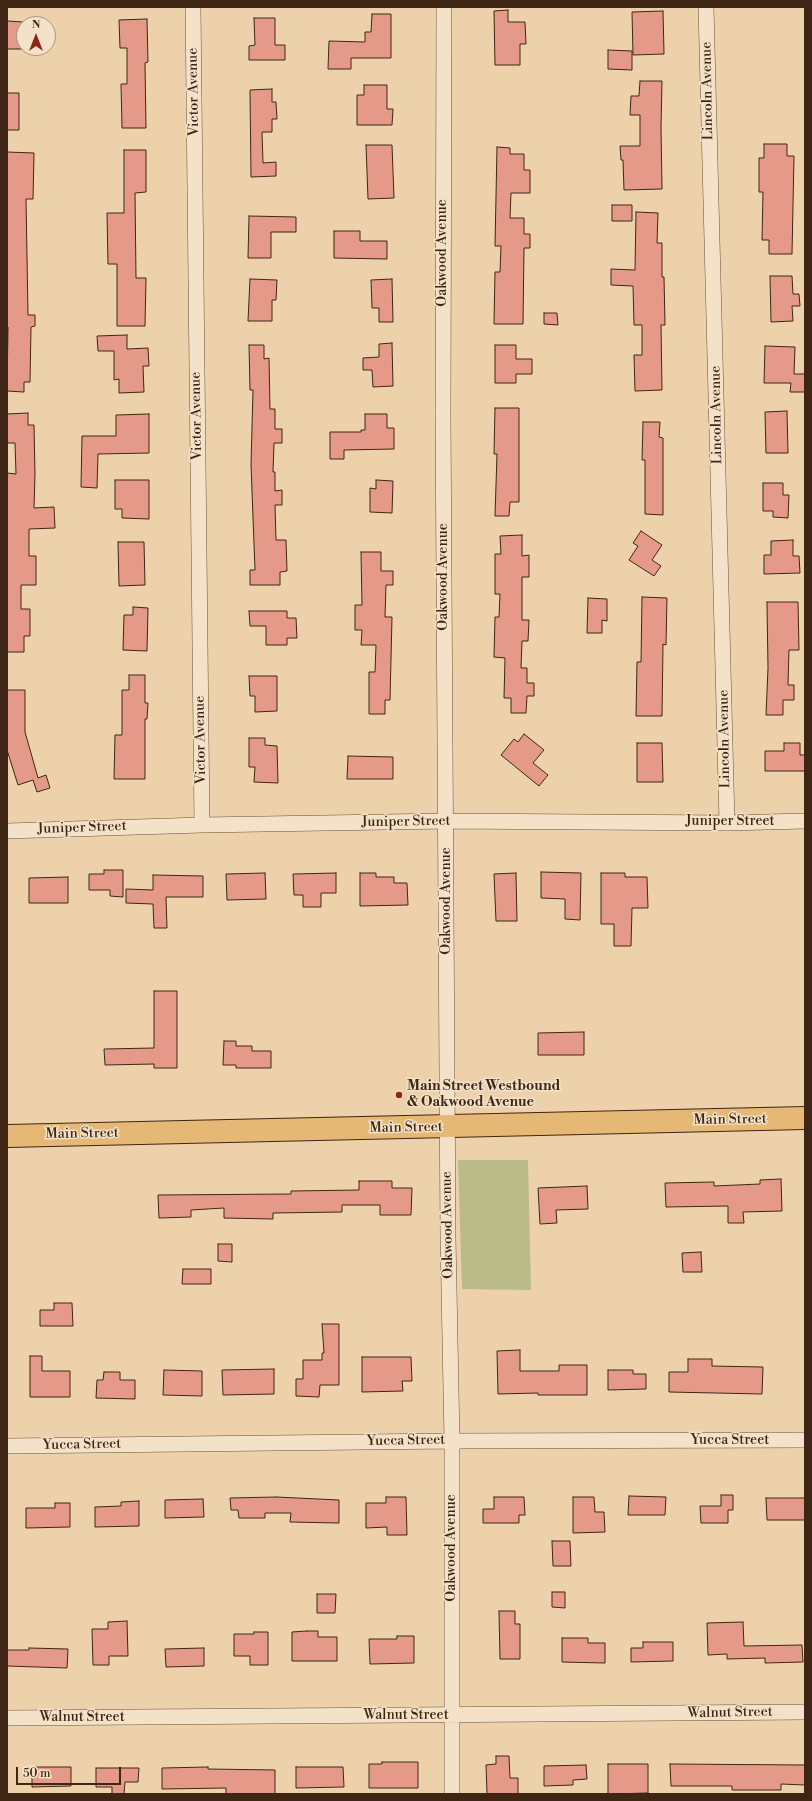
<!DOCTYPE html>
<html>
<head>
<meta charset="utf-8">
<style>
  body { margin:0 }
  #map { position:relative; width:812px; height:1801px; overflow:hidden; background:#edd1ab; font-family:"Libre Bodoni",serif }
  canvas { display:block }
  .frame { position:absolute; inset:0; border:8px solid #3f2614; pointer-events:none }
  .north { position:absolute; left:16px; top:16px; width:40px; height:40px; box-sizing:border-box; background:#f3e1c8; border:1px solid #ab9680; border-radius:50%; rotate:0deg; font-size:11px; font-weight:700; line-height:16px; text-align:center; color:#3f2614 }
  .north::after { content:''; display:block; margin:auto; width:14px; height:18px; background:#8f2418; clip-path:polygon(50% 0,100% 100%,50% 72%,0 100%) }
  .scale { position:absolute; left:16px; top:1767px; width:105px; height:18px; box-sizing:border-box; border:2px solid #3f2614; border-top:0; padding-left:5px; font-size:12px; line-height:14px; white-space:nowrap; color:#3f2614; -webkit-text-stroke:3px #f3e1c8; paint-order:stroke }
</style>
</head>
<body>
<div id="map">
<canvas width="812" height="1801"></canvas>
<div class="frame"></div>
<div class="north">N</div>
<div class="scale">50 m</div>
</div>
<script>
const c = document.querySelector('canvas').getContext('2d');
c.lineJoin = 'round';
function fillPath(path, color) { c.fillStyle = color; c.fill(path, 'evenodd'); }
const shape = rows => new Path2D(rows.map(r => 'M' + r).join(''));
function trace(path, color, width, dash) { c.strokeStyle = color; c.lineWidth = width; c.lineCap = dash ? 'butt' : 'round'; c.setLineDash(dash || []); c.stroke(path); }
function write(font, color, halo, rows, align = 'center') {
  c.font = font + ' "Libre Bodoni",serif'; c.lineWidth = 3; c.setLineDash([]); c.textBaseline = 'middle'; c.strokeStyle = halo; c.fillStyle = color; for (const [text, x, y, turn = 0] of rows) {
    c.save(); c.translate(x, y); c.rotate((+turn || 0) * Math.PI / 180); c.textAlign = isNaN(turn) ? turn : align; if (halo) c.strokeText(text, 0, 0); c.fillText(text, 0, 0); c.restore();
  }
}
fillPath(shape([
  [458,1160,528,1160,531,1290,462,1289]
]), '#babb88');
const building = shape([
  [508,10,508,22,525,22,526,44,520,44,520,65,495,65,494,11,508,10],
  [663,11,664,54,633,55,632,12,663,11],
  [372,14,391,14,391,58,351,58,351,69,328,69,329,41,365,42,365,32,371,32,372,14],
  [254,18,275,18,275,45,285,45,285,60,249,60,249,46,255,45,254,18],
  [147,19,148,62,145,63,146,128,122,128,121,84,127,84,127,48,120,48,119,20,147,19],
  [7,21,23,22,23,49,7,49,7,21],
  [608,50,632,51,632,70,608,69,608,50],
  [640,81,662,81,661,127,662,189,624,190,623,160,621,160,620,146,640,146,640,115,630,115,631,96,639,96,640,81],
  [364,85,387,85,387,109,393,109,392,125,357,125,357,95,364,95,364,85],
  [272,89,272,102,276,102,277,119,272,119,272,132,262,132,263,163,276,162,276,176,251,177,250,90,272,89],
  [7,93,19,93,19,130,7,130,7,93],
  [764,144,787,144,787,156,794,156,792,254,769,254,769,240,762,240,763,192,759,192,759,158,764,158,764,144],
  [366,145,392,145,394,198,368,199,366,145],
  [497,147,510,148,510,154,524,154,524,170,530,170,530,193,511,193,510,218,524,218,524,234,530,234,530,248,524,248,523,324,494,324,495,272,500,272,501,246,495,246,497,147],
  [124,150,146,150,146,192,135,193,136,278,146,278,145,326,117,326,117,264,108,264,107,213,124,213,124,150],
  [7,152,34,153,33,199,26,199,28,315,35,315,35,326,31,327,30,382,24,382,24,392,7,391,8,327,7,327,7,152],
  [612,205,632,205,632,221,612,221,612,205],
  [636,212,658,213,657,243,662,243,662,277,664,277,665,325,661,325,662,390,635,391,634,355,642,355,642,325,634,325,633,286,611,285,611,269,635,270,636,212],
  [249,216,296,217,296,232,271,232,271,258,248,258,249,216],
  [334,231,360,231,360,241,387,241,387,259,334,258,334,231],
  [770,276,792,276,793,294,799,294,800,306,792,306,793,321,771,322,770,276],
  [250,279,277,280,276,300,272,300,272,321,248,321,250,279],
  [392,279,393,322,379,322,379,308,372,308,371,280,392,279],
  [544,313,557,313,558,325,544,324,544,313],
  [127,335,127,349,148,348,149,366,143,366,144,392,119,393,119,379,114,380,114,351,98,351,97,336,127,335],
  [392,343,393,386,373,387,372,370,363,370,363,358,379,357,379,344,392,343],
  [249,345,264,345,264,359,269,358,270,409,275,409,275,429,282,429,282,443,274,443,273,472,275,472,275,491,282,490,282,505,275,505,276,540,286,540,287,571,280,572,280,585,250,585,250,570,255,570,251,465,253,390,250,390,249,345],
  [495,345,516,345,516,359,532,359,532,374,516,374,516,383,495,383,495,345],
  [765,346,795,347,794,374,805,374,805,392,790,392,791,383,764,383,765,346],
  [495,408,519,408,519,502,510,502,509,516,495,516,497,454,494,454,495,408],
  [787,411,788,453,766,453,765,412,787,411],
  [28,413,28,425,34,425,35,474,34,508,54,507,55,528,29,529,29,556,36,556,36,585,21,585,21,609,30,609,30,636,24,636,24,652,7,652,7,473,16,474,15,443,7,443,7,414,28,413],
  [149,414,149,453,98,454,97,488,81,487,82,436,116,436,116,415,149,414],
  [365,414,387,414,387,428,394,428,394,449,344,450,344,459,330,459,330,432,361,432,361,430,365,430,365,414],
  [643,422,660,422,659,437,663,438,663,515,645,514,645,460,642,460,643,422],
  [115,480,149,480,149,519,122,518,122,509,115,509,115,480],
  [376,480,393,481,392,513,370,512,370,488,376,489,376,480],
  [763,483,783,483,783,495,789,495,788,518,773,517,773,511,763,511,763,483],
  [641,531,662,545,652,560,661,566,654,576,629,560,638,546,633,543,641,531],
  [522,535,522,556,529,555,529,577,522,577,522,620,529,620,528,641,522,641,521,668,527,668,527,683,534,683,534,696,527,696,526,713,511,713,511,698,504,698,505,658,494,657,495,617,499,617,500,594,495,594,495,554,501,554,500,536,522,535],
  [793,540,793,556,799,556,800,573,764,574,764,555,771,555,771,541,793,540],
  [118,542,144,542,145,585,119,586,118,542],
  [361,552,381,552,381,571,393,571,393,585,386,585,385,617,392,617,390,700,385,700,385,714,369,714,369,672,375,672,376,645,361,645,362,630,355,630,355,605,362,605,361,552],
  [642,597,667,598,666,645,663,644,662,716,636,716,637,662,641,662,642,597],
  [588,598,607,599,607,621,602,620,602,633,587,633,588,598],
  [767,602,798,602,799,650,789,650,788,685,794,685,794,700,783,700,783,715,766,715,768,668,767,602],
  [133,607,148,608,147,651,123,650,124,615,133,615,133,607],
  [249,611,287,611,287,618,296,618,297,638,287,638,287,645,266,645,266,626,250,626,249,611],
  [129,675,145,675,145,703,148,703,147,719,145,719,145,779,114,779,115,735,122,735,122,690,129,690,129,675],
  [249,676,277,676,277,711,255,712,255,696,250,696,249,676],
  [7,690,25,690,25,732,38,778,46,775,50,788,37,792,33,780,18,785,7,750,7,690],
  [524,734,544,750,533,763,548,775,539,786,501,755,514,739,518,742,524,734],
  [249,738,265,738,265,745,277,746,278,783,254,782,255,767,249,767,249,738],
  [637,743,662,743,663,782,637,782,637,743],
  [784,743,800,743,800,755,805,755,805,771,765,771,765,751,784,751,784,743],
  [348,756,393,757,393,779,347,779,348,756],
  [104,870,123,870,123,897,110,896,110,890,89,890,89,874,104,874,104,870],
  [541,872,581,873,580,920,565,919,565,899,541,898,541,872],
  [265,873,266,899,227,900,226,874,265,873],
  [336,873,336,893,321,893,321,907,303,907,303,895,294,895,293,874,336,873],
  [360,873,376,873,376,877,394,877,394,883,407,883,408,905,360,906,360,873],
  [516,873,517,921,496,921,494,874,516,873],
  [601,873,625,873,625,877,647,877,648,908,632,908,631,946,614,946,614,924,601,924,601,873],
  [153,875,203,876,203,897,166,897,167,928,154,928,153,904,126,903,126,889,153,890,153,875],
  [68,877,68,903,29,903,29,878,68,877],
  [154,991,177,991,177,1068,154,1068,154,1064,105,1065,104,1049,154,1048,154,991],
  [584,1032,584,1055,538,1055,538,1033,584,1032],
  [224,1041,236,1041,236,1046,252,1046,252,1051,271,1051,271,1068,236,1068,236,1065,223,1065,224,1041],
  [781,1179,782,1211,743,1212,744,1223,728,1223,728,1206,666,1207,665,1183,714,1182,714,1186,760,1184,760,1180,781,1179],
  [359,1181,392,1181,392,1188,412,1188,411,1215,380,1215,380,1205,342,1205,342,1212,273,1213,273,1219,224,1218,224,1208,191,1210,191,1217,159,1218,158,1195,291,1194,291,1191,359,1190,359,1181],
  [587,1186,588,1209,556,1210,557,1223,540,1224,538,1188,587,1186],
  [218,1244,232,1244,232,1262,218,1261,218,1244],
  [701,1252,702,1272,683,1272,682,1253,701,1252],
  [183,1269,211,1269,211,1284,182,1284,183,1269],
  [54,1303,72,1303,73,1326,40,1326,40,1310,54,1310,54,1303],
  [322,1324,339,1324,339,1385,320,1385,319,1397,296,1396,296,1379,303,1379,303,1360,322,1360,322,1353,324,1353,322,1324],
  [520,1350,520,1371,559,1371,559,1365,587,1365,587,1395,538,1395,538,1393,498,1394,497,1351,520,1350],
  [30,1356,42,1356,42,1371,70,1371,70,1397,30,1397,30,1356],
  [362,1357,411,1357,412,1381,402,1381,403,1391,362,1392,362,1357],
  [688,1359,712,1359,712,1366,763,1367,762,1394,669,1392,669,1372,688,1372,688,1359],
  [274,1369,274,1394,223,1395,222,1370,274,1369],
  [164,1370,202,1371,202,1396,163,1395,164,1370],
  [608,1370,633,1370,633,1374,646,1374,646,1389,608,1390,608,1370],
  [104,1372,120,1372,120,1380,135,1380,135,1399,96,1398,97,1380,103,1380,104,1372],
  [721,1495,733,1495,733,1510,728,1510,728,1523,701,1523,700,1506,721,1506,721,1495],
  [629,1496,666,1497,665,1515,628,1515,629,1496],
  [276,1497,339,1500,339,1523,290,1522,291,1513,265,1513,265,1518,239,1518,238,1510,231,1510,230,1498,276,1497],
  [386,1497,406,1497,407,1535,387,1535,387,1527,366,1528,366,1503,386,1503,386,1497],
  [494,1497,524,1497,525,1515,519,1515,519,1523,483,1523,483,1509,494,1509,494,1497],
  [573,1497,594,1497,595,1512,604,1512,605,1532,573,1533,573,1497],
  [766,1498,805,1498,805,1520,767,1520,766,1498],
  [203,1499,204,1517,165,1518,165,1500,203,1499],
  [139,1501,139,1526,95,1527,95,1507,121,1506,121,1502,139,1501],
  [55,1503,70,1503,70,1527,26,1528,26,1508,55,1508,55,1503],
  [552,1541,570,1541,571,1566,553,1566,552,1541],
  [552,1592,565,1592,565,1608,552,1607,552,1592],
  [317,1594,336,1594,335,1613,317,1613,317,1594],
  [499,1611,515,1611,515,1624,520,1624,520,1659,500,1659,499,1611],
  [127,1621,128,1656,109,1656,109,1665,93,1665,92,1629,108,1629,108,1622,127,1621],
  [743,1622,744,1646,802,1645,803,1662,765,1663,765,1658,727,1659,727,1654,708,1655,707,1623,743,1622],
  [307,1631,318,1631,318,1637,337,1637,337,1661,292,1661,292,1632,307,1631],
  [254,1632,268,1632,268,1665,250,1665,250,1656,234,1656,234,1634,254,1634,254,1632],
  [397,1636,414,1636,414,1663,370,1664,369,1639,397,1639,397,1636],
  [562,1638,588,1638,588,1643,605,1643,605,1663,562,1662,562,1638],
  [643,1642,673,1642,673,1661,631,1662,631,1648,643,1648,643,1642],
  [29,1648,68,1649,67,1668,7,1666,7,1650,29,1650,29,1648],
  [204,1648,204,1666,166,1667,165,1649,204,1648],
  [496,1756,509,1756,510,1778,518,1778,518,1794,487,1794,486,1765,496,1764,496,1756],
  [382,1762,418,1762,418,1788,369,1788,369,1764,382,1764,382,1762],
  [608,1764,648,1764,648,1793,608,1794,608,1764],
  [670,1764,805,1765,805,1785,781,1784,781,1790,732,1790,732,1786,671,1786,670,1764],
  [586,1765,587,1779,573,1780,573,1785,544,1786,544,1766,586,1765],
  [32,1767,71,1767,71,1786,32,1787,32,1767],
  [208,1767,208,1769,275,1770,275,1794,226,1794,226,1788,162,1789,162,1768,208,1767],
  [296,1767,343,1767,344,1787,296,1788,296,1767],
  [96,1768,139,1768,138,1782,125,1782,124,1794,112,1794,112,1787,96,1787,96,1768]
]);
fillPath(building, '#e59a89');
trace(building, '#3f2614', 1);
const minor = shape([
  [193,7,202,825],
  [444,7,443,415,448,1238,452,1441,452,1794],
  [706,7,727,823],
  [7,831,202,825,446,821,727,823,805,821],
  [7,1446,452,1441,805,1440],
  [7,1718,805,1712]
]);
const primary = shape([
  [7,1136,805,1118]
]);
trace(minor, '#6a513a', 16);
trace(primary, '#3f2614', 24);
trace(minor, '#f3e1c8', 15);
trace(primary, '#e6b876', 22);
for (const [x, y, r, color] of [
  [399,1095,4,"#8f2418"]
]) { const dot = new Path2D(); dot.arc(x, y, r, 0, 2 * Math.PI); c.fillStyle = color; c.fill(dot); trace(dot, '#f3e1c8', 1.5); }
write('14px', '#3f2614', '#f3e1c8', [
  ["Lincoln Avenue",708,91,-91],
  ["Victor Avenue",194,92,-91],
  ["Oakwood Avenue",443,253,-90],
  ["Lincoln Avenue",717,415,-91],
  ["Victor Avenue",197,416,-91],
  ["Oakwood Avenue",444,577,-90],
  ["Lincoln Avenue",725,739,-91],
  ["Victor Avenue",201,740,-91],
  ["Juniper Street",406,822,-1],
  ["Juniper Street",730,822],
  ["Juniper Street",82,828,-2],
  ["Oakwood Avenue",447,901,-90],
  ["Main Street",730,1120,-1],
  ["Main Street",406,1128,-1],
  ["Main Street",82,1134,-1],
  ["Oakwood Avenue",448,1225,-91],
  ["Yucca Street",406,1441,-1],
  ["Yucca Street",730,1441],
  ["Yucca Street",82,1445,-1],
  ["Oakwood Avenue",452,1548,-90],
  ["Walnut Street",730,1713,-1],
  ["Walnut Street",406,1716],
  ["Walnut Street",82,1718]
]);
write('bold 14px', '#3f2614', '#f3e1c8', [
  ["Main Street Westbound",407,1087],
  ["& Oakwood Avenue",407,1103]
], 'left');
</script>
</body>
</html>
